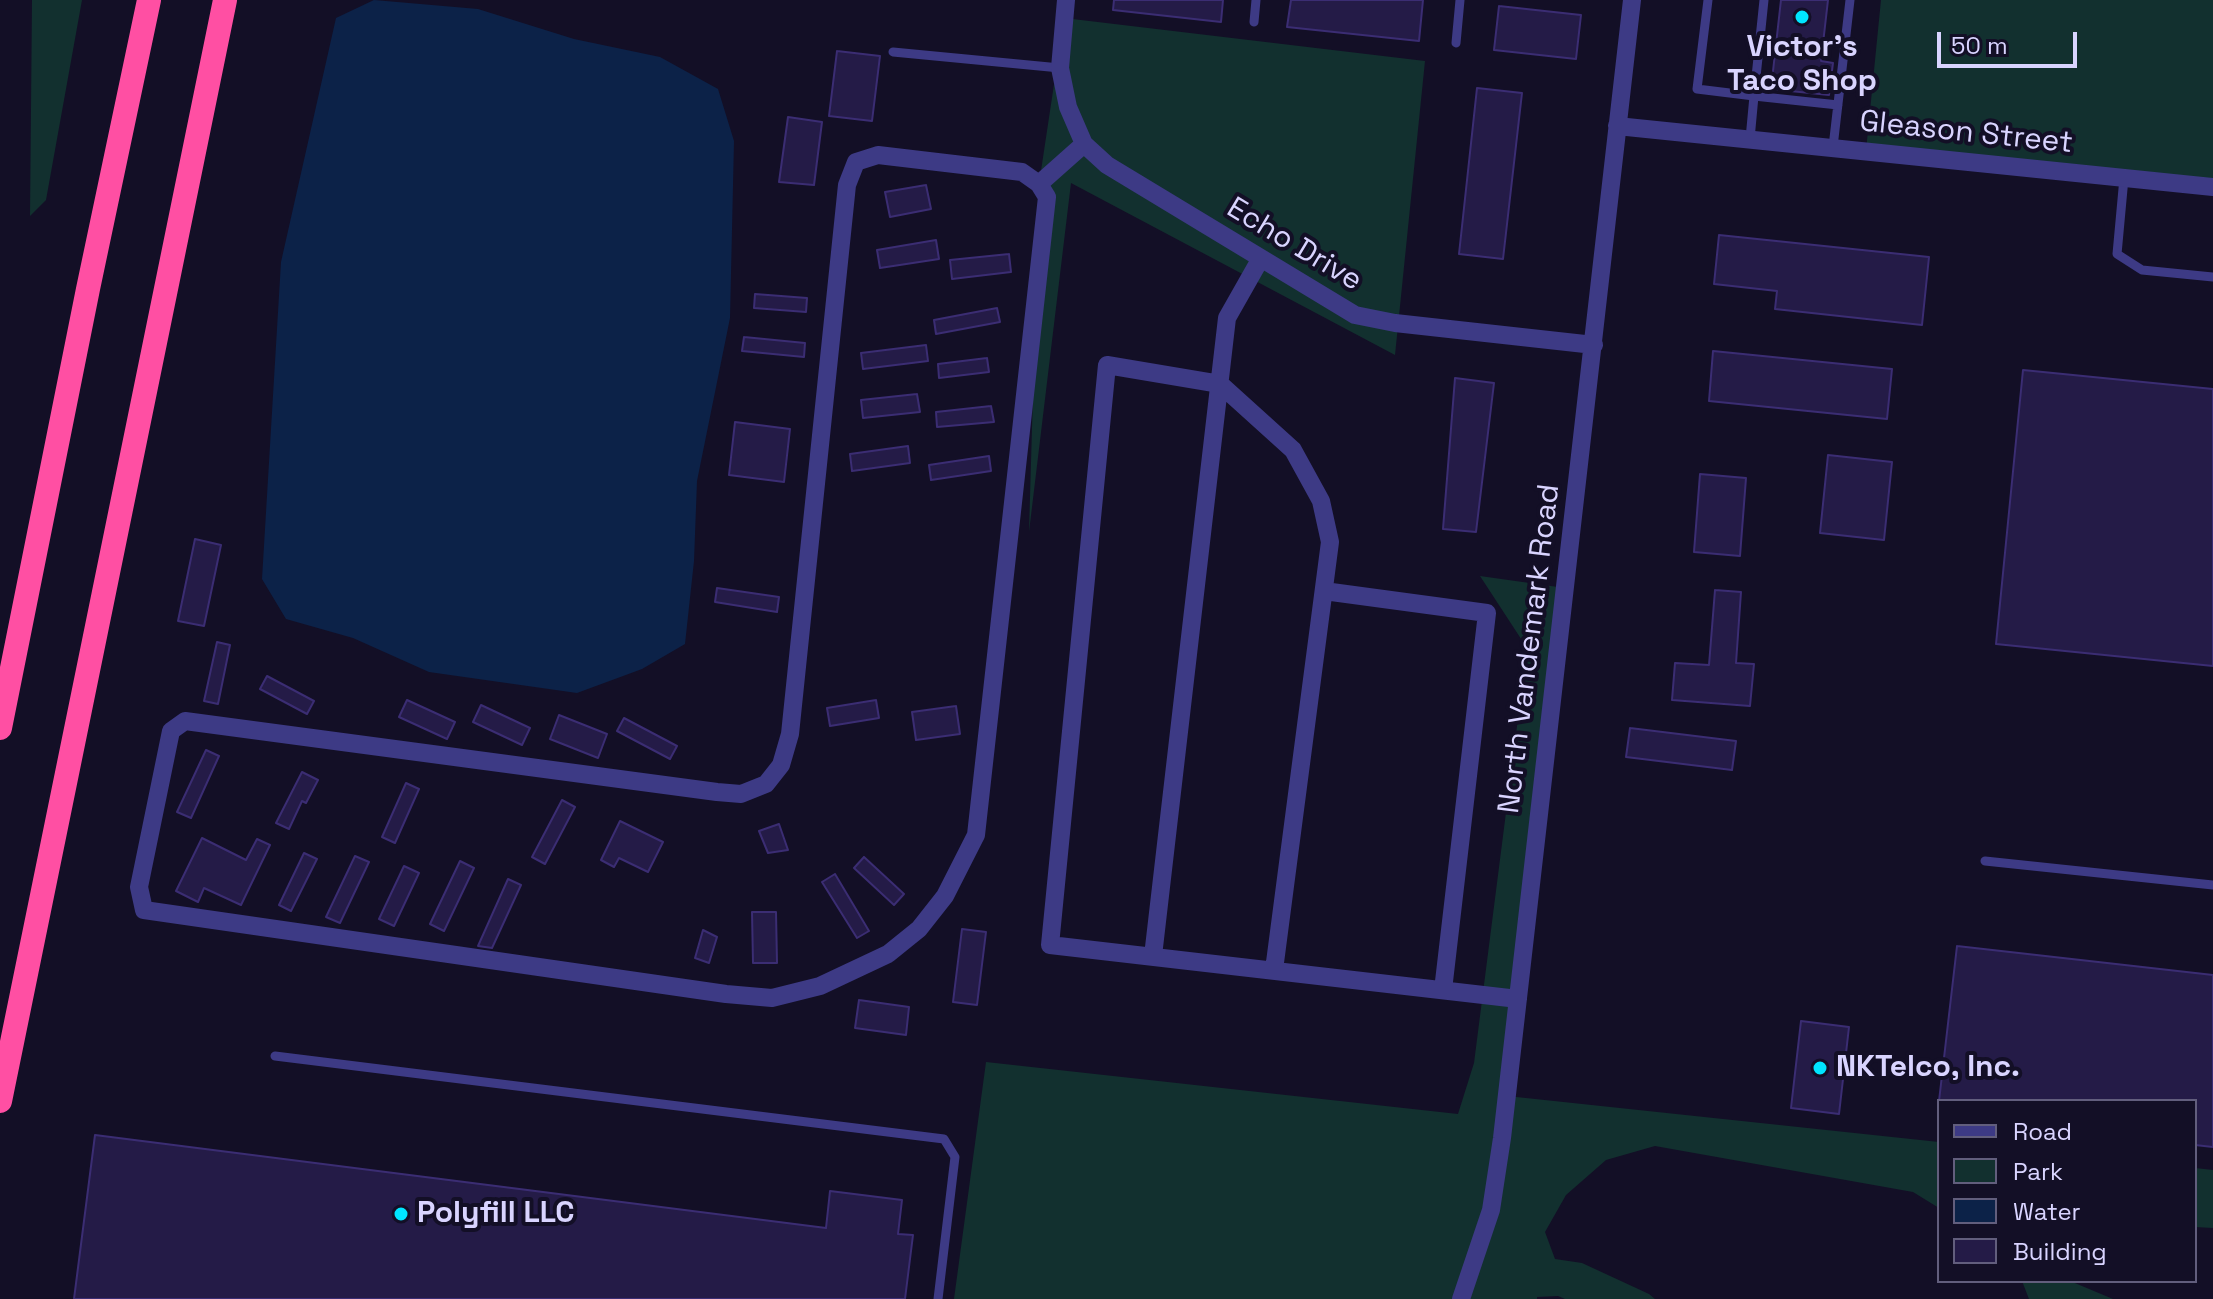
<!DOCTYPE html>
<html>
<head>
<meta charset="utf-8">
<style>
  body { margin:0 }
  #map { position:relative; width:2213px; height:1299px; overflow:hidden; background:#130f26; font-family:"Space Grotesk",sans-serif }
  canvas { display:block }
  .legend { position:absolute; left:1937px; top:1099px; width:260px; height:184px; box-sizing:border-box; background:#130f26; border:2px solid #625e7d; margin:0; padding:10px 14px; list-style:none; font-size:24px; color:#d9d4ff }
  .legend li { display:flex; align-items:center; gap:16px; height:40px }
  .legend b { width:40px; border:2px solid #625e7d }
  .scale { position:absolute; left:1937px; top:32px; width:140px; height:36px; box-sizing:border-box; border:4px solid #d9d4ff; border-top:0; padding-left:10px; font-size:24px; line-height:28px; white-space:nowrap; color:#d9d4ff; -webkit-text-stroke:6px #130f26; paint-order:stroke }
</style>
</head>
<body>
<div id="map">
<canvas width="2213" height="1299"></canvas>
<ul class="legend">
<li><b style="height:10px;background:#3d3a85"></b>Road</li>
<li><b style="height:22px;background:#12302f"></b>Park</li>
<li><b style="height:22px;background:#0c2248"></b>Water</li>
<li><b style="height:22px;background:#241b47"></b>Building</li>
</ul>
<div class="scale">50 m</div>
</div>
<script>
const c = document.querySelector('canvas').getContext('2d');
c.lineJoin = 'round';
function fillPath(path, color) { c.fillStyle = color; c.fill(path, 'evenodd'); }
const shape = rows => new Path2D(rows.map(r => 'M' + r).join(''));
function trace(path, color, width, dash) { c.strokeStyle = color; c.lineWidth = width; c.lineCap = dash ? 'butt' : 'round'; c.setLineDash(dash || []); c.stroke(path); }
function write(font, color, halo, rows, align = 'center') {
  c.font = font + ' "Space Grotesk",sans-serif'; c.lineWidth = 8; c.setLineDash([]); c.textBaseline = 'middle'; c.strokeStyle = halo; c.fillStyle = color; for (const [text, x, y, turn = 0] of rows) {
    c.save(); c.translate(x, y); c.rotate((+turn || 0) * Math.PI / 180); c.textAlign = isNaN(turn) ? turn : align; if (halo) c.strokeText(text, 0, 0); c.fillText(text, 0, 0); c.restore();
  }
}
fillPath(shape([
  [32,0,82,0,46,200,30,216],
  [1881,0,2213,0,2213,187,1866,151],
  [1064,18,1425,61,1395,355,1071,183,1029,532,1039,184],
  [1480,576,1565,588,1507,1096,1939,1142,1939,1208,1913,1192,1655,1146,1606,1160,1566,1195,1545,1232,1555,1259,1582,1263,1649,1294,1655,1299,1565,1299,1558,1296,1537,1297,1537,1299,954,1299,986,1062,1458,1114,1474,1063,1527,648],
  [2195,1168,2213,1170,2213,1228,2195,1227],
  [2022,1281,2070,1281,2113,1299,2029,1299]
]), '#12302f');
fillPath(shape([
  [374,0,478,9,574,39,660,57,718,89,734,141,730,318,697,481,694,561,685,644,642,669,577,693,429,672,353,638,286,619,262,579,281,262,336,18]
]), '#0c2248');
const building = shape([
  [1114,0,1223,0,1221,22,1113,10,1114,0],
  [1291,0,1423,0,1419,41,1287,27,1291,0],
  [1781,0,1828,0,1821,61,1833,63,1829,95,1771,89,1781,0],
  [1499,6,1581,15,1576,59,1494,50,1499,6],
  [837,51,880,56,872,121,829,116,837,51],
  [1477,88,1522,93,1503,259,1459,254,1477,88],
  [788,117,822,122,814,185,779,182,788,117],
  [926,185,931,209,890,217,885,192,926,185],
  [1719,235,1929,257,1922,325,1775,309,1777,291,1714,284,1719,235],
  [936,240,939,259,880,268,877,250,936,240],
  [1009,254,1011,272,952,279,950,260,1009,254],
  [755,294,807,298,806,312,754,308,755,294],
  [997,308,1000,322,936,334,934,320,997,308],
  [744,337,805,343,804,357,742,351,744,337],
  [926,345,928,361,863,369,861,353,926,345],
  [1713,351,1892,369,1887,419,1709,401,1713,351],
  [987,358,989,372,939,378,938,364,987,358],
  [2023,370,2213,389,2213,666,1996,644,2023,370],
  [1455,378,1494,383,1476,532,1443,529,1455,378],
  [917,394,920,412,863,418,861,400,917,394],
  [991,406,994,422,937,427,936,412,991,406],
  [735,422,790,429,784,482,729,475,735,422],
  [908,446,910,463,852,471,850,454,908,446],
  [1828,455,1892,462,1884,540,1820,533,1828,455],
  [989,456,991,471,931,480,929,465,989,456],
  [1700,474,1746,478,1740,556,1694,552,1700,474],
  [195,539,221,545,204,626,178,621,195,539],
  [717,588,779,597,777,612,715,602,717,588],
  [1715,590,1741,592,1736,663,1754,664,1750,706,1672,700,1675,663,1709,665,1715,590],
  [217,642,230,645,218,704,204,701,217,642],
  [267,676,314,701,307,714,260,689,267,676],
  [407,700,455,722,447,739,399,717,407,700],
  [876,700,879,718,830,726,827,708,876,700],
  [481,705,530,728,522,745,473,722,481,705],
  [956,706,960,734,916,740,912,712,956,706],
  [559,715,607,734,598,758,550,739,559,715],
  [624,718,677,746,670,759,617,731,624,718],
  [1630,728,1736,741,1732,770,1626,757,1630,728],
  [206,750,219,756,191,818,177,812,206,750],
  [302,772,318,780,306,803,302,801,289,829,276,823,302,772],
  [406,783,419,789,395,843,382,837,406,783],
  [562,800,575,807,545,864,532,857,562,800],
  [620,821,663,842,648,872,619,858,614,867,601,860,620,821],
  [779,824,788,850,768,853,759,831,779,824],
  [202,838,246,860,257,839,270,845,241,905,204,888,198,902,176,891,202,838],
  [304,853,317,859,291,911,279,905,304,853],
  [355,856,369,862,340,923,326,917,355,856],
  [864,857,904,894,894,905,854,868,864,857],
  [460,861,474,868,444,931,430,924,460,861],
  [404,866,419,873,394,926,379,919,404,866],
  [835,874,869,931,857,938,822,882,835,874],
  [508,879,521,885,492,948,478,946,508,879],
  [752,912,776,912,777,963,753,963,752,912],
  [962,929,986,932,977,1005,953,1002,962,929],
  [703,930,717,937,709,963,695,958,703,930],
  [1957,946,2213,975,2213,1147,2195,1145,2195,1101,1939,1101,1957,946],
  [859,1000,909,1007,906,1035,855,1028,859,1000],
  [1801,1021,1849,1027,1839,1114,1791,1108,1801,1021],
  [95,1135,826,1228,830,1191,902,1200,898,1234,913,1235,905,1299,74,1299,95,1135]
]);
fillPath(building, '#241b47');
trace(building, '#3b2d73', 2);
trace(shape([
  [1708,0,1697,89,1754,96,1750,139],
  [1764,0,1754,96,1838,105],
  [1254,22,1256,0],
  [1456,43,1460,0],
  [893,52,1060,68],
  [1833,147,1850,0],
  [2124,178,2117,254,2142,270,2213,277],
  [1985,861,2213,885],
  [275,1056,944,1139,955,1157,938,1299]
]), '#3d3a85', 9);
trace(shape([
  [1066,0,1060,68,1068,107,1084,144,1107,165,1355,315,1395,323,1594,345],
  [1617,126,2213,187],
  [878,155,1022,172,1039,184,1047,197,976,835,945,896,919,929,888,954,820,986,772,998,726,994,144,910,139,887,171,731,185,721,717,792,741,794,766,784,781,765,790,734,847,185,856,162,878,155],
  [1039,184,1084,144],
  [1324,591,1487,613,1443,990],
  [1153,956,1227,318,1261,258],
  [1274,970,1330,542,1321,501,1293,450,1220,384,1107,365,1050,945,1518,999],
  [1461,1299,1491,1210,1502,1138,1632,0]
]), '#3d3a85', 18);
trace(shape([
  [0,728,88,289,149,0],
  [0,1101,225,0]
]), '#ff4fa3', 24);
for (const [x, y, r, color] of [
  [1802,17,8,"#00e5ff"],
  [1820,1068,8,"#00e5ff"],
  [401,1214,8,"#00e5ff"]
]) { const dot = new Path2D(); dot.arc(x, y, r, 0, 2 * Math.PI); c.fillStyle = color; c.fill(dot); trace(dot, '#130f26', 3); }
write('bold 30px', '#d9d4ff', '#130f26', [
  ["Victor's",1802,48,"center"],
  ["Taco Shop",1802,82,"center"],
  ["NKTelco, Inc.",1836,1068],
  ["Polyfill LLC",417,1214]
], 'left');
write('30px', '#d9d4ff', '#130f26', [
  ["Gleason Street",1966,133,6],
  ["Echo Drive",1294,245,31],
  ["North Vandemark Road",1530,649,-83]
]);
</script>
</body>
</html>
